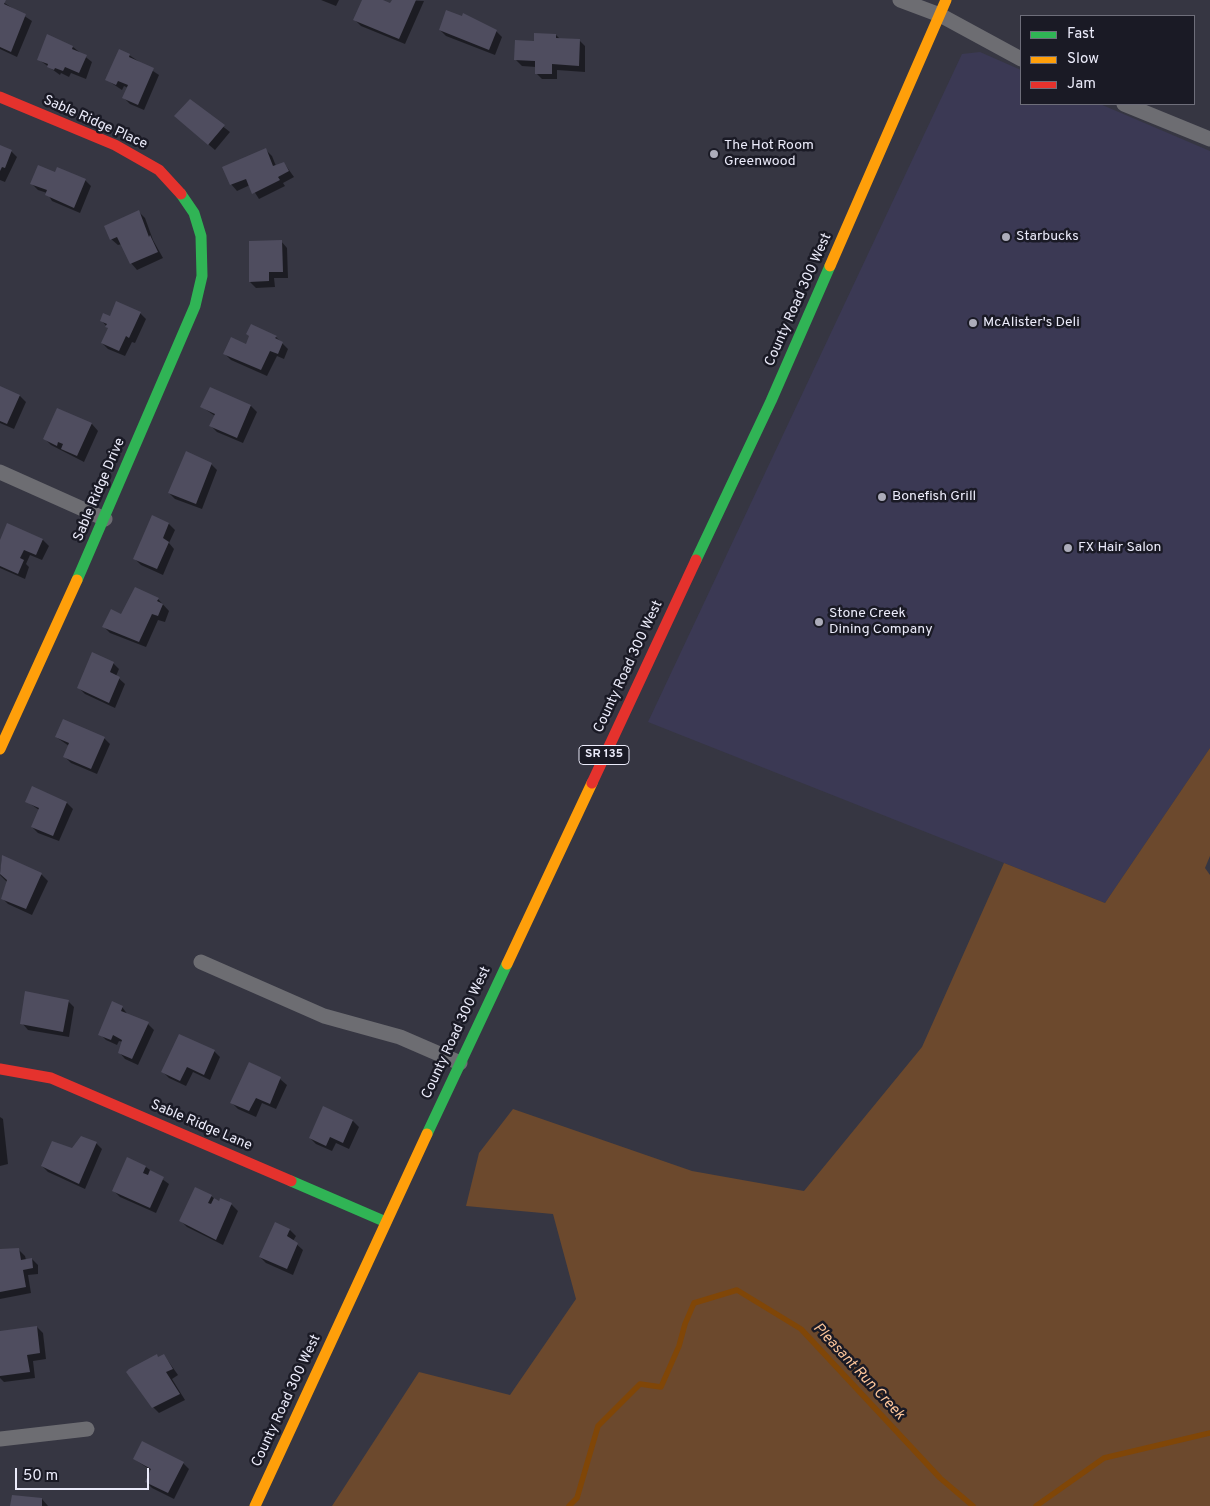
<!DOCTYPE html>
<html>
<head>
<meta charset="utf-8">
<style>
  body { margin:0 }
  #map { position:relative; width:1210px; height:1506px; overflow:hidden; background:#363642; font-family:Overpass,sans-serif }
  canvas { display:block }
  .legend { position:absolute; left:1020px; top:15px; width:175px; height:90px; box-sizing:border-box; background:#1a1a25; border:1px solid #6e6e7a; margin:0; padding:6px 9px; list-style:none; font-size:15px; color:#ebebfa }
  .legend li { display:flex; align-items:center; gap:10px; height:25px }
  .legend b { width:25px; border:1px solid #6e6e7a }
  .scale { position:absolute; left:15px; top:1468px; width:134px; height:22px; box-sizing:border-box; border:2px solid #ebebfa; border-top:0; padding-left:6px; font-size:15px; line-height:18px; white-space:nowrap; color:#ebebfa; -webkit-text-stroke:4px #1a1a25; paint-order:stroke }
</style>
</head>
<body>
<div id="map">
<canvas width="1210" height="1506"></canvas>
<ul class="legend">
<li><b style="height:6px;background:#30b455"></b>Fast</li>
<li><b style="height:6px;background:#ff9f0a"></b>Slow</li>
<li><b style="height:6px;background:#e5322d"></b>Jam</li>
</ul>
<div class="scale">50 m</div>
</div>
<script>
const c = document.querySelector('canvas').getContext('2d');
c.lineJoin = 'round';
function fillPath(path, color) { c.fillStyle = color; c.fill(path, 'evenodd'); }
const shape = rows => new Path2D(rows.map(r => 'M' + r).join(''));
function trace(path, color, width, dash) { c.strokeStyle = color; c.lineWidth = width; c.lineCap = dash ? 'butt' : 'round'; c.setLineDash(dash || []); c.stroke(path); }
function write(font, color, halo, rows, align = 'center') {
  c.font = font + ' Overpass,sans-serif'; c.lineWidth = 5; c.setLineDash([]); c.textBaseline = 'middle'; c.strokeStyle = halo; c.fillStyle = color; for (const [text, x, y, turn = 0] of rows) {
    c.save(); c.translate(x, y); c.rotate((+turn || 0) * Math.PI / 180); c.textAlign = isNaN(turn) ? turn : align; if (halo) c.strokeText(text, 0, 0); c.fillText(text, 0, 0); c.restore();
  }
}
fillPath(shape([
  [980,52,1021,70,1021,104,1100,104,1210,151,1210,748,1105,903,648,722,962,54]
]), '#3b3954');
fillPath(shape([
  [1210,748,1210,856,1205,868,1210,875,1210,1506,332,1506,419,1372,510,1395,576,1299,553,1214,466,1206,479,1153,513,1109,692,1171,804,1191,922,1047,1004,863,1105,903]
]), '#6c492d');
fillPath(shape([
  [0,0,32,21,17,57,0,49],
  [321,0,339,0,336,6],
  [364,0,380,0,391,5,393,0,424,1,405,44,361,26,355,20],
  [440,30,496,31,502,37,495,55,446,36],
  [556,35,560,39,579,40,585,46,585,72,557,70,557,79,542,79,536,73,536,67,522,66,516,60,535,42],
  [73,47,92,62,86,79,71,73,69,77,61,73,60,75,38,59],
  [129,55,159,75,144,110,130,104,124,98,128,88,124,86,122,90,107,80],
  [190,101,230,132,215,150,182,122],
  [0,146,11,151,17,157,5,182,0,180],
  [266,150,272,156,276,166,284,163,294,177,283,183,285,186,259,199,250,185,237,191,231,184],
  [56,174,85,180,91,186,80,213,52,201,47,193,38,190,32,184],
  [139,212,145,218,153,240,163,258,137,270,131,263,122,244,118,245,111,239],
  [281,241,287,248,288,278,274,278,275,287,256,288,250,282],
  [140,313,146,319,135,343,132,342,125,356,108,349,102,343,109,329,101,320],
  [276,337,288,349,284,359,277,356,267,376,231,360,225,354],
  [0,388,20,396,26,402,14,429,0,423],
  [210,389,251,406,257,412,243,443,217,432,211,426,215,416,202,407],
  [58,409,92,424,98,431,84,462,51,445,45,439],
  [211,464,217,470,202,509,175,499,169,493],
  [153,517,169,524,175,530,169,543,174,549,163,575,141,565,135,559],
  [8,525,43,540,49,546,42,560,30,555,26,564,29,567,25,579,0,568,0,543],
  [158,599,169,611,165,622,158,620,146,647,110,633,104,627],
  [113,663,119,669,116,676,125,684,115,708,85,694,79,688],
  [56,737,104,738,110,744,97,774,71,763,65,757,69,746],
  [26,801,67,803,73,809,59,841,38,833,32,827,39,810],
  [2,857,42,875,48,881,32,915,8,904,2,898,7,882,0,875],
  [68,1001,74,1007,69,1037,28,1030,22,1023],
  [122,1007,128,1015,148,1024,154,1030,138,1065,125,1059,119,1052,123,1042,119,1041,117,1045,106,1040,100,1034],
  [214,1051,220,1057,210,1080,193,1072,186,1086,169,1078,163,1072],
  [250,1063,280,1079,287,1085,276,1109,262,1103,256,1117,238,1109,232,1103],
  [324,1108,353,1121,359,1127,349,1149,336,1143,332,1151,316,1144,310,1138],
  [0,1117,3,1119,8,1164,0,1166],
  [96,1143,102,1149,85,1189,48,1172,42,1166,73,1150],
  [146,1167,169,1184,156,1213,120,1197,114,1191],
  [211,1196,219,1202,220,1199,232,1205,238,1211,223,1245,187,1227,181,1221],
  [290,1230,296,1236,293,1241,303,1250,293,1275,266,1263,260,1257],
  [19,1250,25,1256,26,1260,32,1259,38,1265,38,1274,28,1275,31,1293,0,1299,0,1251],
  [37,1327,43,1333,46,1359,33,1361,35,1378,4,1382,0,1378,0,1332],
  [164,1355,178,1375,172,1379,185,1400,159,1413,153,1407,159,1358],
  [134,1459,183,1463,189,1469,174,1499,152,1488,146,1482,152,1471],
  [42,1499,48,1506,12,1506]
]), '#0007');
trace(shape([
  [569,1506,577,1498,598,1426,640,1384,661,1387,679,1346,685,1324,694,1303,737,1290,801,1329,940,1478,973,1506],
  [1036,1506,1104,1458,1210,1433]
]), '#804607', 5.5);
fillPath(shape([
  [0,0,6,0,4,4,26,14,11,52,0,47],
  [362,0,383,0,390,3,392,0,416,0,399,39,353,20],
  [446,10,462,16,463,13,497,30,489,50,439,30],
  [534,33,556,34,556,38,580,39,579,66,552,64,552,74,535,74,535,61,514,60,515,40,534,41],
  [47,34,73,46,72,49,87,55,79,73,65,67,63,71,55,68,54,70,47,67,48,64,37,60],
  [119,49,130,54,129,57,154,68,138,105,122,98,128,85,118,81,116,85,105,80],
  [190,99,225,125,208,145,174,116],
  [0,145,12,150,5,168,2,167,0,171],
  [266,148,273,166,284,162,289,171,278,177,280,180,252,194,246,179,230,185,222,167],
  [38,165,55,172,57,167,86,179,74,208,45,195,47,190,30,184],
  [139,210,149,237,150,235,158,252,130,264,117,237,110,240,104,226],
  [282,240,283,272,269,272,269,281,249,282,249,241],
  [116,301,141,312,129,338,126,336,119,351,101,343,108,328,105,327,107,324,100,321,103,313,110,316],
  [251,324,277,336,275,338,283,342,278,354,270,351,261,370,223,354,231,337,246,344,249,336,246,334],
  [0,386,20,395,7,424,0,421],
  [210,387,251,405,237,438,209,426,215,414,200,407],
  [57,408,92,423,77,456,61,449,63,444,58,442,57,446,43,439],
  [186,451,212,463,196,504,168,493],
  [152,515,169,523,163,538,169,542,157,569,133,559],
  [7,523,43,539,36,555,24,550,20,558,24,560,18,574,0,566,0,540],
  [135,587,159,598,157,601,163,604,158,616,152,614,139,642,102,627,111,609,121,614],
  [92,652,114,662,110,672,120,677,109,703,77,688],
  [63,719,105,737,91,769,63,757,69,743,55,737],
  [32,786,67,802,53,836,31,827,39,808,25,802],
  [2,855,42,873,26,909,1,899,7,880,0,874],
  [25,991,69,1000,63,1032,20,1024],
  [112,1001,123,1006,121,1011,149,1022,132,1059,118,1053,122,1040,113,1035,111,1040,98,1035],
  [179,1034,215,1050,204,1075,187,1067,180,1081,161,1072],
  [249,1062,281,1077,270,1104,256,1098,249,1111,230,1103],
  [323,1106,353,1120,343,1143,330,1137,326,1146,309,1138],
  [81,1136,97,1142,79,1184,41,1166,52,1141,72,1148],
  [127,1157,146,1166,143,1173,148,1175,150,1170,164,1177,150,1208,112,1191],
  [195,1187,212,1195,208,1203,211,1204,214,1198,219,1201,220,1198,232,1203,216,1240,179,1221],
  [275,1222,290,1229,287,1236,298,1243,287,1269,259,1257],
  [19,1248,21,1260,32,1258,33,1268,23,1270,26,1287,0,1292,0,1249],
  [37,1326,40,1353,27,1355,30,1372,0,1376,0,1331],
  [157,1354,158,1357,164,1354,173,1369,166,1372,180,1394,152,1408,126,1372,129,1369],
  [142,1441,184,1462,168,1493,145,1482,151,1469,133,1459],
  [12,1495,42,1498,42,1506,10,1506]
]), '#4f4d5f');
trace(shape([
  [900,0,940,15,1021,59],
  [1124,104,1210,139],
  [0,472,105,519],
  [201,962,324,1016,400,1037,460,1063],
  [0,1439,87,1429]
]), '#6d6d72', 15);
trace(shape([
  [696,560,771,401,830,266],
  [77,580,195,306,202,276,201,236,194,213,181,194],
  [427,1134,507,964],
  [291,1181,386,1222]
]), '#30b455', 11);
trace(shape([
  [830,266,946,0],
  [0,749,77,580],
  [507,964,592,783],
  [255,1506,427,1134]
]), '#ff9f0a', 11);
trace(shape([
  [0,97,115,145,159,170,181,194],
  [592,783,696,560],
  [0,1069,51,1078,291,1181]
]), '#e5322d', 11);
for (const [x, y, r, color] of [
  [714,154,5,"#acacba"],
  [1006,237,5,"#acacba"],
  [973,323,5,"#acacba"],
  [882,497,5,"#acacba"],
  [1068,548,5,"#acacba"],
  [819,622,5,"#acacba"]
]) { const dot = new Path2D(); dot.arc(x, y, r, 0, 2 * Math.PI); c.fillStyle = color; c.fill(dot); trace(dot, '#1a1a25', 2); }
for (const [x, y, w] of [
  [604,755,50]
]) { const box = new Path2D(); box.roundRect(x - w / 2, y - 9.5, w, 19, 4); c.fillStyle = '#1a1a25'; c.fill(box); trace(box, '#ebebfa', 1); }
write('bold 12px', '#ebebfa', null, [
  ["SR 135",604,755]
]);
write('14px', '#ebebfa', '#1a1a25', [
  ["Sable Ridge Place",95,123,24],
  ["County Road 300 West",799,300,-66],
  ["Sable Ridge Drive",100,490,-67],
  ["County Road 300 West",629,667,-65],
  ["County Road 300 West",457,1033,-65],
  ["Sable Ridge Lane",201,1126,23],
  ["County Road 300 West",287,1401,-65]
]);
write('14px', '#ebebfa', '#1a1a25', [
  ["The Hot Room",724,146],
  ["Greenwood",724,162],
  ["Starbucks",1016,237],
  ["McAlister's Deli",983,323],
  ["Bonefish Grill",892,497],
  ["FX Hair Salon",1078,548],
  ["Stone Creek",829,614],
  ["Dining Company",829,630]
], 'left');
write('italic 15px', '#fcc59a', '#1a1a25', [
  ["Pleasant Run Creek",858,1372,47]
]);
</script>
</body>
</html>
